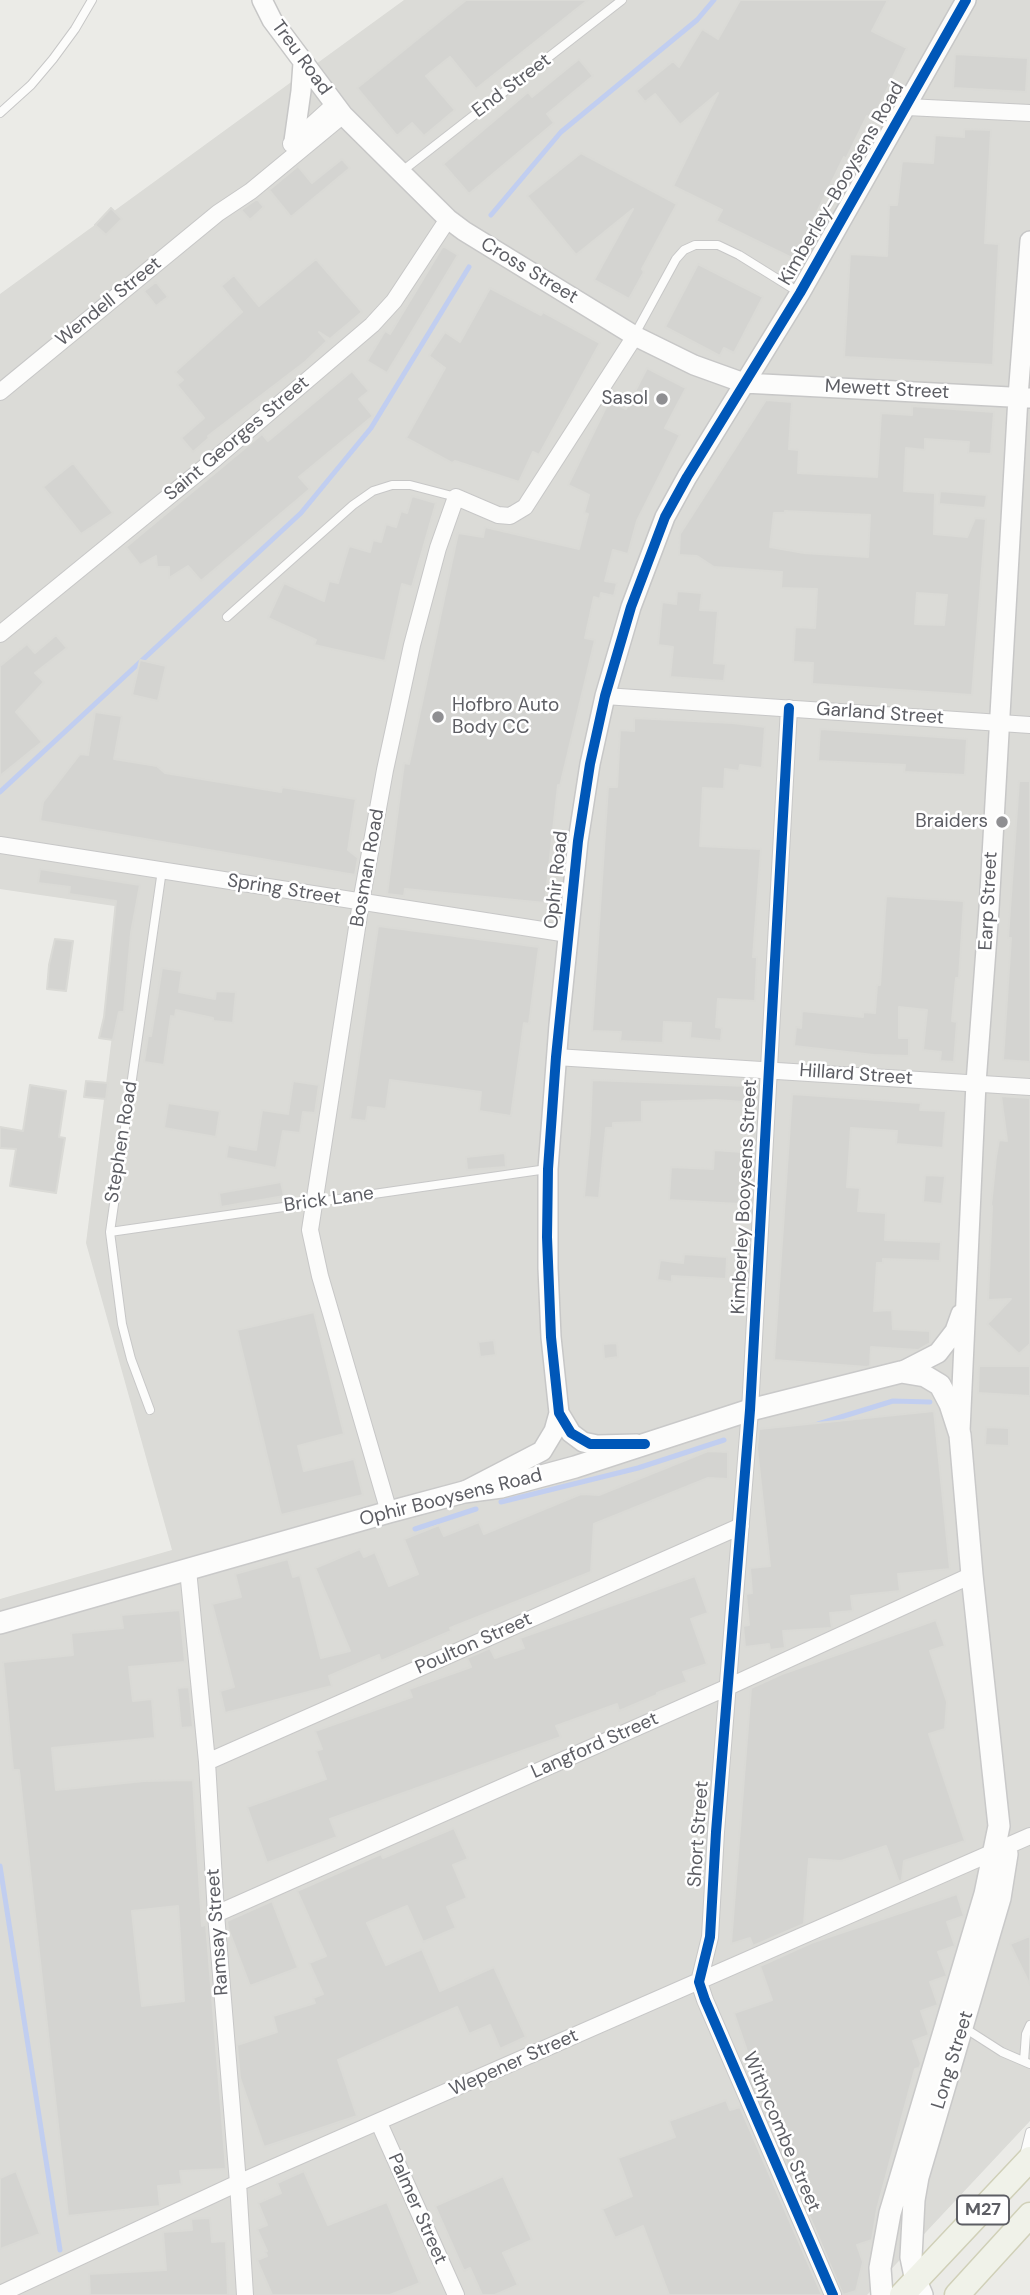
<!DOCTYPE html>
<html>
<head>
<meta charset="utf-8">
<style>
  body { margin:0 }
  canvas { display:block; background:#ebebe7 }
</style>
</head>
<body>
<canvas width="1030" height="2295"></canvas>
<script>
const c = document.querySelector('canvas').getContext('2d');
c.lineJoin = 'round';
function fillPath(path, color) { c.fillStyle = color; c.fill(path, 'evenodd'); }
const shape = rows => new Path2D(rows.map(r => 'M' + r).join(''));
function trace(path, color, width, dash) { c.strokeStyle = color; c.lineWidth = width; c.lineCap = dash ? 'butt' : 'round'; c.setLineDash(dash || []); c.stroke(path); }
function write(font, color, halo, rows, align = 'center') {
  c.font = font + ' "DM Sans",sans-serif'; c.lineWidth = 5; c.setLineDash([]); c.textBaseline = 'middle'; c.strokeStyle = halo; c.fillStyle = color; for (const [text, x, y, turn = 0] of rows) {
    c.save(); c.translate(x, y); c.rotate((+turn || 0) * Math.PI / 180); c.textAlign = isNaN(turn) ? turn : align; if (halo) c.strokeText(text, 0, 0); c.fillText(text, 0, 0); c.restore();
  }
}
fillPath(shape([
  [404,0,1030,0,1030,2121,867,2295,0,2295,0,1599,172,1550,86,1243,128,908,0,889,0,294]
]), '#dbdbd7');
trace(shape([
  [491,215,561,132,697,20,714,0],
  [0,792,301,513,371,428,469,267],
  [818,1424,893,1401,930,1402],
  [501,1502,638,1468,724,1440],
  [415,1529,476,1509],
  [0,1866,60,2250]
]), '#c1cef0', 5);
const building = shape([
  [466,0,588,0,476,89,450,57,426,76,455,110,424,136,412,123,397,136,357,88,466,0],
  [740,0,888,0,872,31,907,48,873,119,867,116,846,159,844,157,794,259,716,221,722,210,673,186,718,93,680,125,655,94,645,102,636,91,673,61,679,67,702,29,718,39,740,0],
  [955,54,1028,58,1026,92,953,88,955,54],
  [579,59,593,76,547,114,554,123,469,194,443,164,528,92,532,97,579,59],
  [964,129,991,130,985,243,999,244,993,365,844,357,850,254,887,256,889,205,897,205,902,161,933,163,935,135,964,137,964,129],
  [581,153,677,204,642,269,644,272,629,299,594,280,633,209,576,255,527,196,581,153],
  [342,159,350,168,291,217,269,190,298,166,312,183,342,159],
  [257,199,264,207,250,220,241,210,257,199],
  [111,208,122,219,106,235,95,225,111,208],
  [443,246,458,255,387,373,367,361,385,331,390,334,443,246],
  [316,259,362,312,330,339,319,332,327,341,305,362,208,436,209,438,193,452,181,438,204,418,177,385,183,380,175,372,242,312,221,286,234,275,259,306,316,259],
  [698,264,763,297,734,353,724,348,720,356,665,327,698,264],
  [156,282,168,297,156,306,144,291,156,282],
  [490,288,541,315,543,312,600,343,539,455,533,452,519,482,455,461,452,463,406,438,445,368,429,356,445,332,460,342,490,288],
  [647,368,686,388,665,428,680,435,637,521,628,554,613,550,605,581,617,583,614,596,601,593,600,599,594,597,585,638,595,640,560,786,558,785,545,903,405,889,404,896,387,894,404,763,409,764,458,533,483,537,485,527,579,549,588,514,584,513,589,495,568,485,609,401,626,409,647,368],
  [352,371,369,391,359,399,373,416,299,477,310,489,201,581,188,566,169,578,169,567,157,567,156,556,140,565,126,547,262,434,268,441,352,371],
  [766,400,792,402,789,449,799,450,798,473,877,477,881,413,912,415,912,406,994,412,991,454,968,453,969,442,925,439,925,450,906,448,904,491,935,493,934,534,967,537,975,518,986,519,972,695,812,684,813,663,793,662,795,627,815,628,817,589,781,588,782,572,714,567,697,556,679,555,680,534,766,400],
  [785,511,870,515,868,557,804,553,770,547,774,513,785,513,785,511],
  [917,593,947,595,944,625,915,624,917,593],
  [73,463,113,513,81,534,43,487,73,463],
  [940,491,987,495,985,508,939,504,940,491],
  [412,496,436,503,412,587,402,584,385,661,314,645,316,640,268,618,284,583,324,601,329,581,338,583,349,546,370,552,373,540,381,542,386,524,396,527,401,511,407,513,412,496],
  [677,591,702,593,700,610,718,611,714,663,726,664,724,681,670,677,673,647,658,645,662,602,676,604,677,591],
  [56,635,67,648,35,673,44,682,16,712,42,742,0,776,0,666,27,644,35,653,56,635],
  [140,660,166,666,158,701,132,695,140,660],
  [95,712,122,716,114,759,157,766,165,773,281,792,282,787,356,799,348,850,358,858,355,875,40,821,43,802,80,754,88,755,95,712],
  [634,718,733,723,765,727,762,768,740,765,739,771,725,769,724,789,703,788,700,846,761,849,753,957,757,957,755,1001,718,999,716,1027,722,1028,721,1041,690,1038,691,1023,664,1022,663,1043,620,1041,621,1032,592,1031,608,787,617,787,620,730,634,731,634,718],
  [820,729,967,739,965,775,904,772,905,765,818,761,820,729],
  [1019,781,1030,781,1030,1062,1003,1060,1011,938,1008,938,1019,781],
  [40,869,140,885,131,933,124,1012,119,1012,113,1040,99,1038,104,1017,116,901,69,894,70,887,38,883,40,869],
  [886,896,964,901,959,978,956,978,952,1021,957,1022,954,1062,940,1061,941,1052,923,1050,927,1010,899,1007,899,1038,909,1038,909,1056,874,1055,794,1046,796,1027,801,1028,802,1011,863,1017,863,1012,875,1013,877,985,880,985,886,896],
  [378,926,539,947,529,1024,524,1023,511,1116,479,1111,481,1092,390,1080,386,1109,368,1107,366,1121,350,1119,378,926],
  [55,939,73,941,66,991,47,989,49,965,55,939],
  [162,968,182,971,179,992,215,999,216,991,236,992,233,1023,213,1021,213,1018,176,1010,175,1017,171,1016,164,1065,144,1062,148,1036,151,1036,162,968],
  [592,1080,747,1086,745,1102,716,1100,642,1102,642,1122,613,1123,613,1128,606,1128,599,1198,584,1197,590,1132,592,1080],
  [86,1081,108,1083,106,1099,84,1097,86,1081],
  [293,1081,319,1085,315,1113,303,1112,300,1133,283,1131,276,1168,226,1158,228,1145,256,1150,262,1110,288,1114,293,1081],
  [30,1085,66,1091,59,1137,65,1138,56,1193,10,1186,16,1149,0,1148,0,1127,23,1131,30,1085],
  [792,1094,921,1103,920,1110,946,1111,943,1148,896,1144,897,1131,851,1128,847,1187,860,1188,858,1211,886,1213,885,1240,941,1242,940,1261,883,1259,883,1263,877,1263,874,1311,892,1310,893,1329,930,1331,930,1343,918,1350,871,1347,870,1366,867,1367,774,1360,792,1094],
  [1001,1096,1030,1098,1030,1344,1019,1354,987,1324,1011,1299,988,1300,992,1206,991,1206,996,1157,999,1140,1007,1141,1001,1096],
  [168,1103,220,1111,216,1137,164,1128,168,1103],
  [714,1150,742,1152,739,1204,669,1200,671,1167,713,1169,714,1150],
  [505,1153,506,1167,467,1170,466,1157,505,1153],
  [925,1175,945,1176,942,1204,923,1202,925,1175],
  [281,1182,284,1196,221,1207,219,1193,281,1182],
  [684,1254,727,1257,726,1279,672,1276,672,1282,657,1280,660,1260,683,1263,684,1254],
  [314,1312,344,1434,298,1446,304,1471,354,1459,363,1495,281,1515,237,1330,314,1312],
  [494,1340,496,1355,480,1357,478,1342,494,1340],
  [617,1343,618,1357,604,1359,603,1344,617,1343],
  [979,1366,1030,1366,1030,1396,978,1393,979,1366],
  [934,1411,950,1569,898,1574,900,1591,851,1596,853,1611,830,1613,832,1628,783,1631,785,1648,770,1650,769,1644,745,1647,743,1626,749,1625,746,1594,752,1593,750,1568,770,1566,757,1448,759,1429,934,1411],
  [986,1427,1009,1428,1009,1446,985,1445,986,1427],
  [708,1451,728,1452,728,1479,708,1478,594,1524,591,1572,450,1628,451,1631,381,1661,379,1655,329,1676,332,1686,225,1713,220,1691,234,1687,212,1604,241,1597,235,1574,288,1559,293,1577,300,1575,321,1658,350,1651,315,1568,360,1549,364,1557,375,1552,389,1586,418,1574,404,1539,439,1525,444,1536,479,1522,484,1534,581,1494,599,1495,708,1451],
  [695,1576,708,1613,691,1619,707,1664,683,1672,687,1682,657,1693,657,1695,619,1711,617,1704,556,1726,561,1737,330,1819,337,1837,267,1863,247,1807,326,1779,316,1751,322,1749,315,1731,412,1697,409,1689,471,1667,467,1658,490,1648,495,1658,524,1648,520,1638,695,1576],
  [180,1610,185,1662,129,1667,133,1701,152,1699,155,1738,52,1748,56,1790,144,1781,193,1780,202,1926,206,1924,226,2169,180,2171,182,2184,158,2186,160,2206,68,2216,19,1770,13,1770,3,1662,73,1655,71,1633,123,1628,121,1615,180,1610],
  [178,1906,184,2001,142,2006,132,1911,178,1906],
  [936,1620,945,1646,930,1651,947,1702,945,1729,929,1734,965,1841,904,1861,902,1880,899,1882,886,1846,841,1861,809,1859,804,1924,753,1946,750,1938,731,1944,751,1688,782,1674,936,1620],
  [189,1687,193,1727,181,1728,177,1688,189,1687],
  [454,1828,468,1859,453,1865,467,1898,447,1907,456,1928,423,1942,407,1906,367,1923,386,1965,422,1949,440,1991,494,1967,526,2037,500,2049,490,2025,469,2034,457,2007,338,2060,357,2116,264,2147,240,2078,237,2045,277,2032,273,2016,315,2003,313,1998,323,1994,309,1963,326,1956,297,1891,381,1854,383,1858,454,1828],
  [957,1894,964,1916,947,1922,955,1946,938,1952,947,1976,930,1982,938,2005,921,2011,929,2035,913,2041,921,2064,919,2068,915,2069,877,2209,872,2240,857,2245,863,2262,856,2291,843,2295,760,2100,763,2098,734,2013,772,2000,760,1966,811,1943,957,1894],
  [272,1901,298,1968,250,1986,228,1928,227,1921,272,1901],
  [1030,1936,1030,1985,1010,1944,1030,1936],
  [726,2100,730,2110,740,2107,822,2295,669,2295,643,2226,615,2238,602,2209,632,2196,618,2158,675,2137,669,2121,726,2100],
  [16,2171,40,2234,0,2249,0,2178,16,2171],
  [304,2171,328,2225,387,2202,420,2283,390,2295,272,2295,257,2260,267,2256,265,2252,267,2251,257,2229,267,2225,258,2203,281,2193,277,2183,304,2171],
  [503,2176,532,2240,503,2253,518,2285,495,2295,482,2295,470,2268,464,2271,435,2206,503,2176],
  [210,2218,212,2242,226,2241,228,2295,90,2295,89,2274,166,2270,163,2232,192,2230,191,2219,210,2218]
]);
fillPath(building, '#d4d4d1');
trace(building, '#dadad6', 2);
const service = shape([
  [0,113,31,85,53,59,75,29,92,0],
  [401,172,622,0],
  [635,334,676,259,684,250,695,245,718,245,739,255,800,293],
  [227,617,353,505,373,491,392,485,410,485,456,497],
  [110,1232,547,1169],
  [150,1410,131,1359,122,1324,110,1232,162,870],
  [963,2027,1002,2052,1030,2064],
  [1024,2061,1026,2034,1030,2025],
  [1024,2156,1030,2132]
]);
const minor = shape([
  [907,107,1030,113],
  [291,144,335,104],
  [0,392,218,213,251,191,343,115],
  [0,634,216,458,372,325,394,301,448,219],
  [605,696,1030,725],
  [789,708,750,1410,716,1832,710,1937,699,1982,705,2000,833,2295],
  [0,845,568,934],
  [556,1057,1030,1087],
  [389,1512,320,1276,310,1230,361,902,385,770,412,645,438,548,456,497,498,515,510,516,525,507,635,336],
  [188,1570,207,1762,216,1914,238,2183,245,2295],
  [207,1762,741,1526],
  [216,1914,728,1687,972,1575],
  [379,2123,456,2295],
  [0,2294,238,2183,1030,1836]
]);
const tertiary = shape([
  [262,0,272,20,343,115,448,219,464,231,635,336,694,365,744,383,1029,398],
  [294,141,301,91,303,63],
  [901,1372,938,1353,955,1331,961,1314],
  [960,1431,976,1083,989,909,1018,397,1030,241],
  [637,1444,597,1445,583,1442,571,1433,559,1413,551,1337,548,1268,548,1169,559,1025,578,841,590,764,605,696,631,607,665,517,687,477,800,293,966,0],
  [465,1491,542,1451,554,1431,559,1413]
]);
const secondary = shape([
  [0,1623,389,1512,464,1492,501,1487,575,1467,750,1410,901,1372,925,1376,940,1385,950,1404,960,1435,972,1575,999,1826,985,1894,890,2213,880,2268,882,2295],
  [922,2295,916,2281,911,2257,914,2200,918,2177,1000,1898,1007,1854]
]);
const primary = shape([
  [902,2295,1030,2159],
  [957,2295,1030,2215]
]);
trace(service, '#c7c7c7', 10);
trace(minor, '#c7c7c7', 18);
trace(tertiary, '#c7c7c7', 22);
trace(secondary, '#c9c9c9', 24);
trace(primary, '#d0d0b8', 27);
trace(service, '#fcfcfb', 8);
trace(minor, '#fcfcfb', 16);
trace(tertiary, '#fcfcfb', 19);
trace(secondary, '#fcfcfb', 21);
trace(primary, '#f0f2e9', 24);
trace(shape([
  [789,708,750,1410,716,1832,710,1937,699,1982,705,2000,833,2295],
  [645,1444,590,1444,571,1433,559,1413,551,1337,547,1237,548,1169,556,1057,578,841,590,764,605,696,631,607,665,517,687,477,800,293,966,0]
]), '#0057b8', 10);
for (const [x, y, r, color] of [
  [662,399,7,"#8f8f92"],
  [438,717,7,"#8f8f92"],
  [1002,822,7,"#8f8f92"]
]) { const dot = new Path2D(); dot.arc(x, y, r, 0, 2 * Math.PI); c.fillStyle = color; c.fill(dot); trace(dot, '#fff', 2.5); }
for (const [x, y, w] of [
  [983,2210,52]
]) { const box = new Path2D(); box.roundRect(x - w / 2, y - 14.5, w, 29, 5); c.fillStyle = '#fff'; c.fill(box); trace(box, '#5d5e64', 2); }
write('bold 18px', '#5d5e64', null, [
  ["M27",983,2210]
]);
write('19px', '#5d5e64', '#fff', [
  ["Treu Road",301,58,54],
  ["End Street",512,86,-37],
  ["Kimberley-Booysens Road",842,184,-60],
  ["Cross Street",529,271,31],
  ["Wendell Street",109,302,-39],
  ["Mewett Street",887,390,3],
  ["Saint Georges Street",237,439,-40],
  ["Garland Street",880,714,4],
  ["Bosman Road",368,868,-80],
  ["Ophir Road",557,880,-84],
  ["Spring Street",284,890,9],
  ["Earp Street",989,901,-87],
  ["Hillard Street",856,1075,4],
  ["Stephen Road",122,1142,-81],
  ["Kimberley Booysens Street",745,1197,-87],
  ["Brick Lane",329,1200,-8],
  ["Ophir Booysens Road",451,1498,-14],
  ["Poulton Street",474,1644,-24],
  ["Langford Street",595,1746,-24],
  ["Short Street",699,1834,-86],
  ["Ramsay Street",218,1932,-94],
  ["Long Street",953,2060,-73],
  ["Wepener Street",514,2063,-24],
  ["Withycombe Street",781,2132,67],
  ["Palmer Street",417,2209,66]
]);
write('19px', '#5d5e64', '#fff', [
  ["Sasol",648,399],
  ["Hofbro Auto",452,706,"left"],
  ["Body CC",452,728,"left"],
  ["Braiders",988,822]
], 'right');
</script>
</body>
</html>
